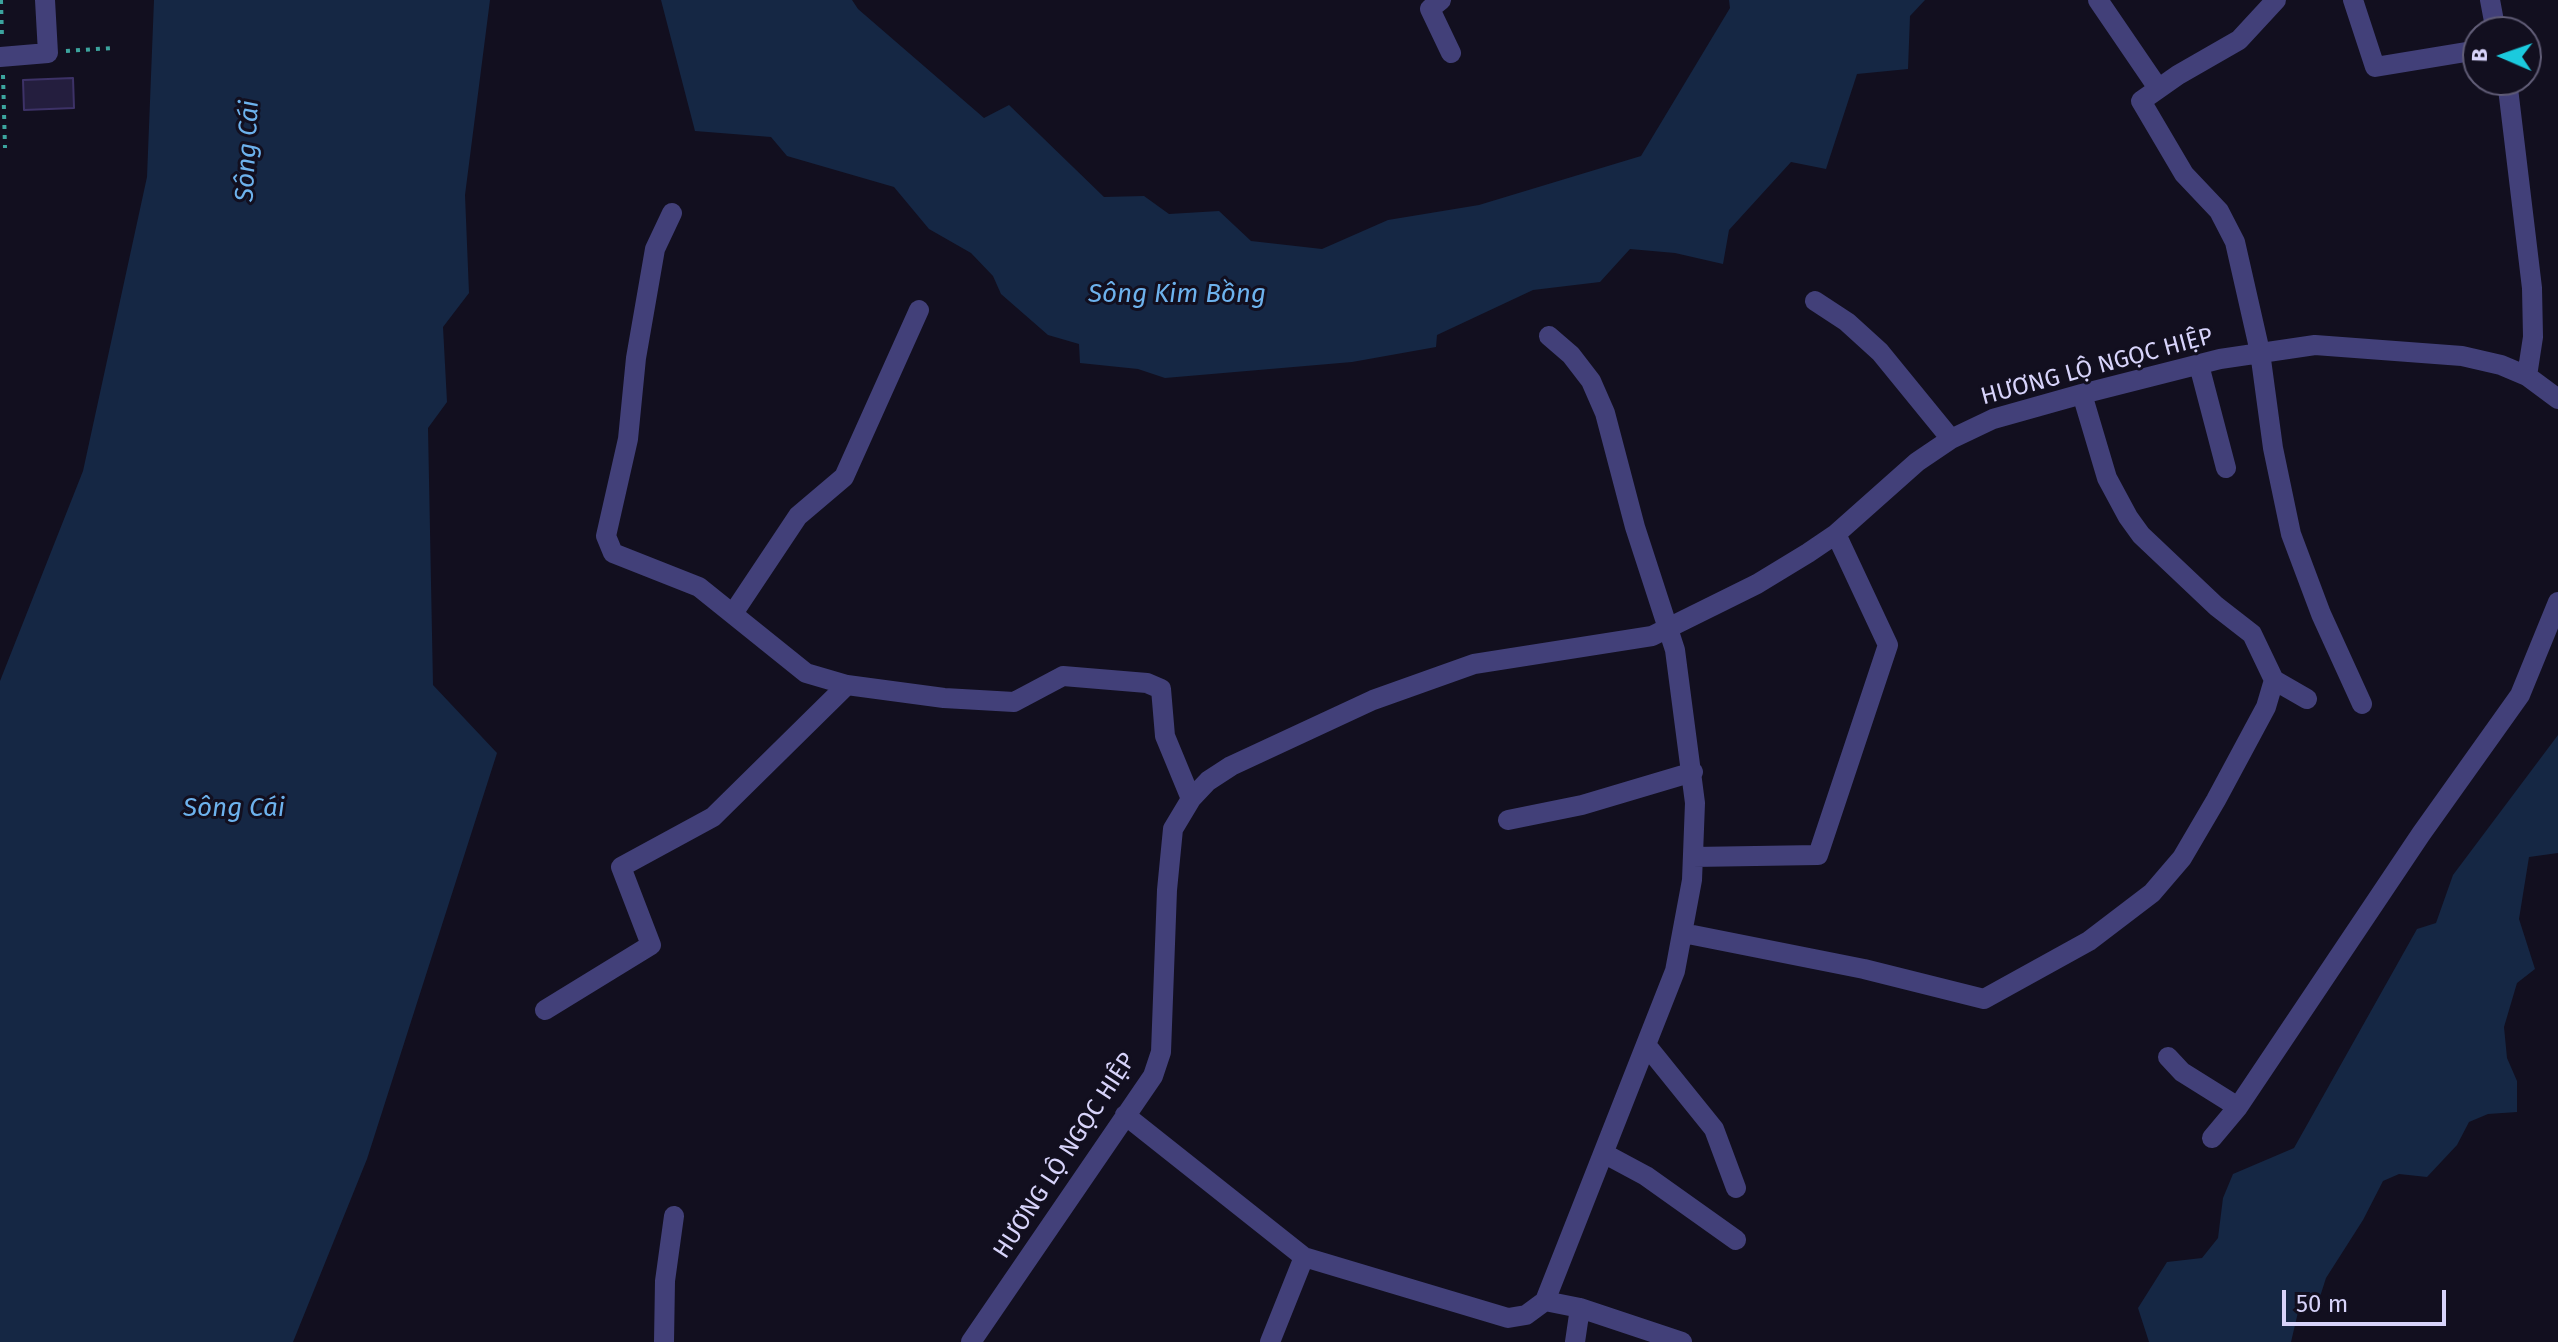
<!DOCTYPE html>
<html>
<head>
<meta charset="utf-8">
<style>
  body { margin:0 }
  #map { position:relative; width:2558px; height:1342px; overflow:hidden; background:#120f1f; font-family:"Fira Sans",sans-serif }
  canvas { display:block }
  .north { position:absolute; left:2462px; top:16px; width:80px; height:80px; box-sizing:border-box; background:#120f1f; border:2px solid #615d77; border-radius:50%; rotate:272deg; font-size:22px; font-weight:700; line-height:32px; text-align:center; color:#d7d3fa }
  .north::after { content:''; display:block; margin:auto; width:28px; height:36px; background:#1bcade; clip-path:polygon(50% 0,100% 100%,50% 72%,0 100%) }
  .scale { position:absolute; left:2282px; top:1290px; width:164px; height:36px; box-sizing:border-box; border:4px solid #d7d3fa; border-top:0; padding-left:10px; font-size:24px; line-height:28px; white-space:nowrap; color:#d7d3fa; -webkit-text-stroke:6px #120f1f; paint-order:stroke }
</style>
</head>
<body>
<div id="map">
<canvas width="2558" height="1342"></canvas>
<div class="north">B</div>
<div class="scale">50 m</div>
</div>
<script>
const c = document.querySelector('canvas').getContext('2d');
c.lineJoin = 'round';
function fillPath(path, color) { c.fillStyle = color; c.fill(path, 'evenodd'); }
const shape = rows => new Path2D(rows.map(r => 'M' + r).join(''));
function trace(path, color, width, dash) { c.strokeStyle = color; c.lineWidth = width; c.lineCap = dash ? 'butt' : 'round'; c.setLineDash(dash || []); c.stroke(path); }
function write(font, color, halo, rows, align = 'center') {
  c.font = font + ' "Fira Sans",sans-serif'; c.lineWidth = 6; c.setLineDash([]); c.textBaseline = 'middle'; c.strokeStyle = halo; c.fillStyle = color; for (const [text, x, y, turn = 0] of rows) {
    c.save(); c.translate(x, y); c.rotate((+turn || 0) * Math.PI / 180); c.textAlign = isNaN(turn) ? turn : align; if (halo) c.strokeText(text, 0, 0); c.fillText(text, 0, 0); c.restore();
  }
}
fillPath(shape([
  [154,0,490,0,465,195,469,293,443,327,447,402,428,428,433,685,497,753,367,1159,293,1342,0,1342,0,681,83,471,147,177],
  [661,0,852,0,858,9,984,118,1009,105,1104,197,1144,196,1169,214,1219,211,1251,241,1322,249,1388,220,1479,205,1641,156,1730,8,1729,0,1925,0,1910,16,1908,69,1857,74,1826,169,1791,162,1729,230,1723,264,1675,253,1630,249,1600,282,1533,290,1437,335,1436,347,1352,362,1165,378,1138,369,1080,363,1079,344,1048,335,1001,294,993,276,971,253,929,229,894,187,787,156,771,137,695,131],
  [2558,735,2558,853,2529,857,2519,919,2535,969,2517,983,2504,1027,2507,1058,2517,1081,2517,1112,2488,1114,2469,1122,2457,1145,2427,1177,2399,1174,2383,1181,2363,1220,2326,1278,2317,1306,2299,1308,2291,1342,2149,1342,2138,1308,2167,1262,2202,1258,2218,1238,2223,1198,2233,1174,2294,1148,2417,929,2436,923,2453,875]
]), '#152744');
const building = shape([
  [73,78,74,108,24,110,23,80,73,78]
]);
fillPath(building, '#241e3e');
trace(building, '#3d3267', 2);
trace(shape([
  [1,0,2,38],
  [66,51,112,48],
  [3,75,5,148]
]), '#3ca49e', 4, [4, 6]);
trace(shape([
  [1441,0,1430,9,1451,53],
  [2098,0,2158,88],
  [2276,0,2239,40,2178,75,2141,101,2184,174,2219,211,2235,242,2260,352,2273,448,2291,534,2321,614,2362,704],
  [2353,0,2375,67,2478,50],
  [2490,0,2496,32],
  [0,57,48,53,45,0],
  [2507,80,2532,288,2533,337,2527,376],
  [672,213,655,249,636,358,628,439,606,536,613,553,699,587,806,673,847,685,944,698,1014,702,1063,676,1147,683,1161,689,1165,736,1191,799],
  [1815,301,1847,322,1880,352,1951,439],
  [2199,365,2226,468],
  [2082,394,2107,478,2128,517,2141,535,2216,606,2252,634,2274,680,2307,699],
  [734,612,798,516,844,477,919,310],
  [1508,820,1582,805,1693,772],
  [1693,857,1818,855,1888,645,1836,534],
  [1683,933,1864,969,1984,999,2089,941,2152,893,2182,858,2216,800,2266,707,2274,680],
  [545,1010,651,945,621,867,713,817,847,685],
  [1647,1046,1714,1129,1736,1188],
  [2168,1057,2182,1072,2238,1107],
  [1125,1115,1304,1257,1508,1318,1526,1315,1545,1301,1675,971,1692,880,1695,803,1675,650,1635,527,1605,413,1591,381,1571,355,1549,336],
  [2212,1138,2238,1107,2421,834,2520,695,2558,602],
  [1605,1154,1646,1176,1736,1240],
  [1545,1301,1580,1308,1682,1342],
  [664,1342,665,1281,674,1216],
  [971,1342,1153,1076,1161,1052,1167,890,1173,829,1191,799,1208,781,1231,766,1373,700,1474,664,1652,636,1757,584,1808,553,1836,534,1917,462,1951,439,1993,419,2082,394,2220,359,2315,345,2462,356,2501,365,2527,376,2558,399],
  [1270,1342,1304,1257],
  [1575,1342,1580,1308]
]), '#424079', 20);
write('24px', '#d7d3fa', '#120f1f', [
  ["HƯƠNG LỘ NGỌC HIỆP",2097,367,-15],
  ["HƯƠNG LỘ NGỌC HIỆP",1065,1156,-57]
]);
write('italic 26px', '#6db2ed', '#120f1f', [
  ["Sông Cái",248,151,-87],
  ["Sông Kim Bồng",1177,295],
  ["Sông Cái",234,809]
]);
</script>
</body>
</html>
